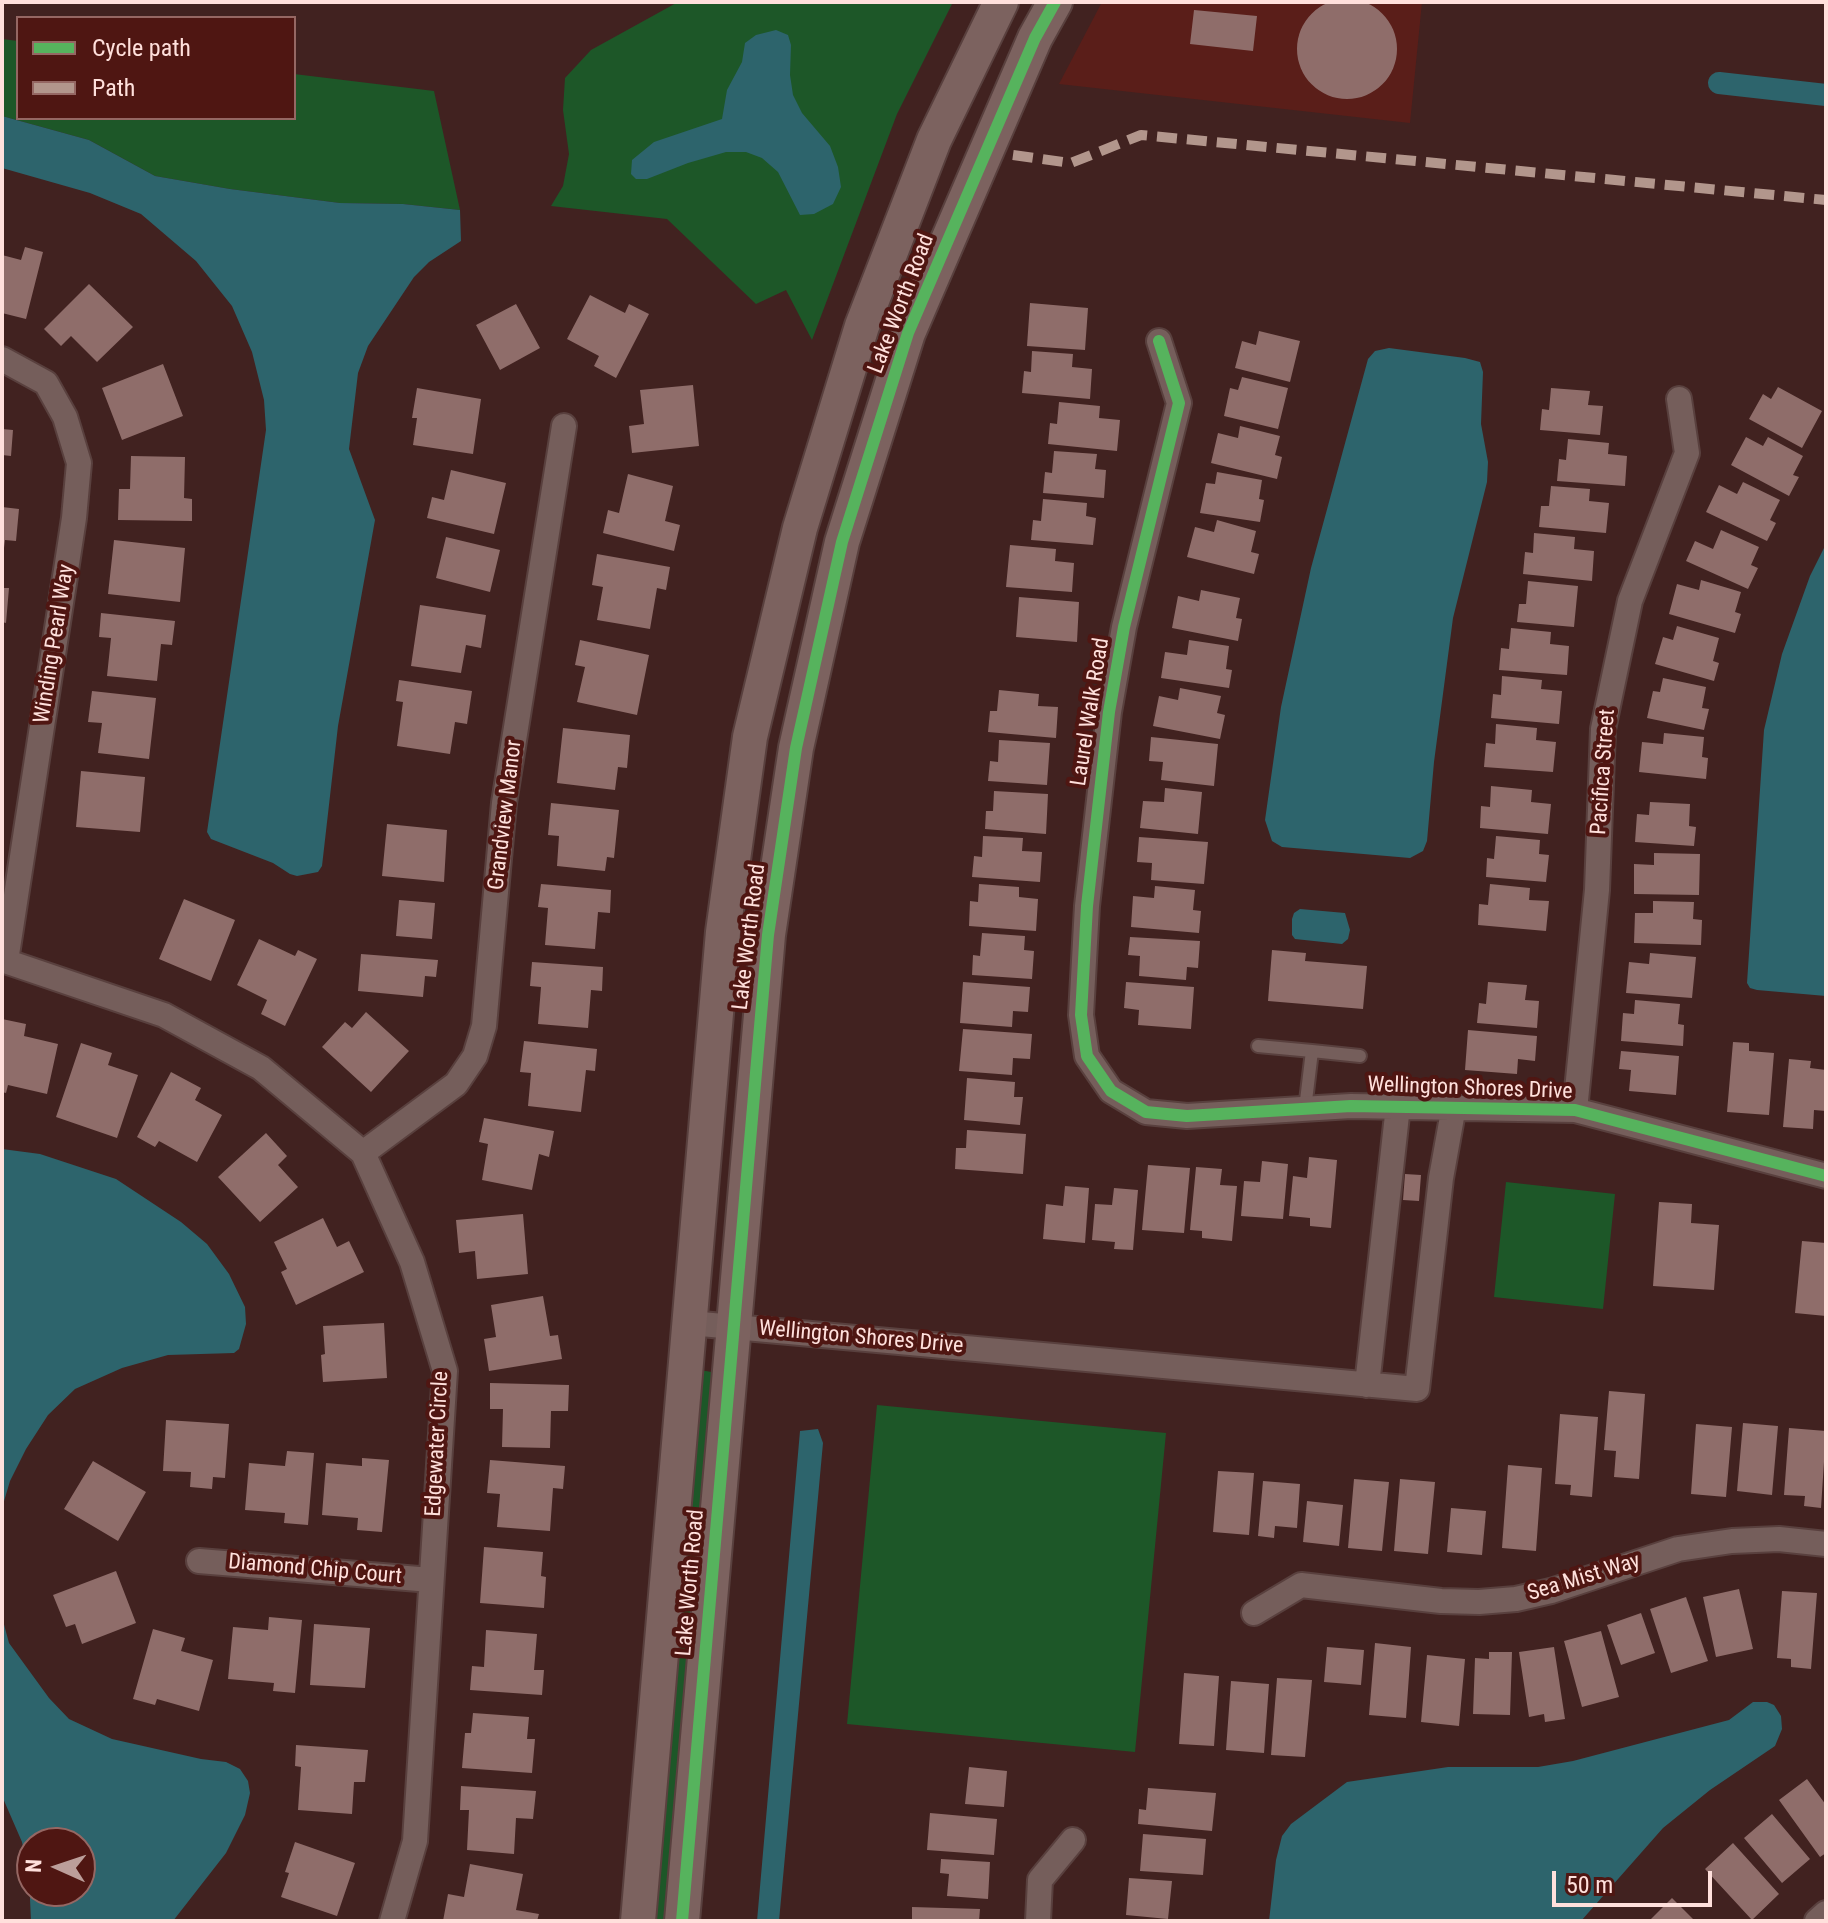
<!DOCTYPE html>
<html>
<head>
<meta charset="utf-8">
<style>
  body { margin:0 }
  #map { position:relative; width:1828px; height:1923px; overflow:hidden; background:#412220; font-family:"Roboto Condensed",sans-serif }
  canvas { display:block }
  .frame { position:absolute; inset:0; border:4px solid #ffe0dc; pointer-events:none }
  .legend { position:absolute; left:16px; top:16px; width:280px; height:104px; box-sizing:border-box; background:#4f1612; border:2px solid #956763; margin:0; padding:10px 14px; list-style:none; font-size:24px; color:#ffe0dc }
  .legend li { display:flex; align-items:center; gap:16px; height:40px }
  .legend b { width:40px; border:2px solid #956763 }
  .north { position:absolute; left:16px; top:1827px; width:80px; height:80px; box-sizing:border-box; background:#4f1612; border:2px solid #956763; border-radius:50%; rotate:273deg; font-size:22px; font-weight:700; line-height:32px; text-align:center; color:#ffe0dc }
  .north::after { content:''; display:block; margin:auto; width:28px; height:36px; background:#bc9e9a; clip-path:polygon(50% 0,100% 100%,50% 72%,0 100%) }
  .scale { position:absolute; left:1552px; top:1871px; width:160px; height:36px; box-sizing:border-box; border:4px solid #ffe0dc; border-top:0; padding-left:10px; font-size:24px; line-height:28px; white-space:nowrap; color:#ffe0dc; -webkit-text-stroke:6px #4f1612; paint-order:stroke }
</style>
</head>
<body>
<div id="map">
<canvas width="1828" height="1923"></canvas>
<div class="frame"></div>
<ul class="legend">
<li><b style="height:10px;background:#56b35d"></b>Cycle path</li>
<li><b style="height:10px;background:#b2968c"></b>Path</li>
</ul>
<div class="north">N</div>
<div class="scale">50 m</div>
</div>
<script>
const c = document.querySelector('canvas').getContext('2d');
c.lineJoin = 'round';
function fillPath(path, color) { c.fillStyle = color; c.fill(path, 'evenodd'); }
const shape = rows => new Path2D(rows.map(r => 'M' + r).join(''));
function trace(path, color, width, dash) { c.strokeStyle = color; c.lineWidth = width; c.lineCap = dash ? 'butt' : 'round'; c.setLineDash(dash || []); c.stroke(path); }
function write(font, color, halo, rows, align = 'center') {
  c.font = font + ' "Roboto Condensed",sans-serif'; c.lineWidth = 8; c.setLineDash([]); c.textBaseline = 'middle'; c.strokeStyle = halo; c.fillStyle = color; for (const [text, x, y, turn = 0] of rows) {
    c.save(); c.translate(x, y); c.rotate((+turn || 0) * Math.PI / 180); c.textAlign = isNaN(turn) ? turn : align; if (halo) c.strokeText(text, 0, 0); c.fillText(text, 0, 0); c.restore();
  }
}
fillPath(shape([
  [1102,2,1422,2,1410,123,1059,84]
]), '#5a1e19');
fillPath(shape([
  [678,2,953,2,897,114,812,340,786,290,756,304,667,219,551,206,563,186,569,154,563,110,565,78,591,50],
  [2,39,18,41,18,118,294,118,294,74,434,91,460,210,403,204,340,203,230,189,155,176,89,140,2,116],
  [1506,1182,1615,1194,1603,1309,1494,1297],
  [700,1370,717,1373,667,1921,657,1921,654,1909],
  [877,1405,1166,1433,1135,1752,847,1724]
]), '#1d5728');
fillPath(shape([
  [776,30,788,35,791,45,790,75,793,95,802,113,830,146,838,167,841,187,833,204,814,214,800,215,778,172,762,158,746,152,726,152,688,163,647,179,636,179,631,174,632,160,654,142,722,119,727,90,742,62,745,43,756,35],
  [2,116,89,140,155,176,230,189,340,203,403,204,460,210,461,241,429,262,414,277,368,346,358,373,349,449,375,520,338,726,322,866,318,872,297,876,290,874,273,863,211,839,207,832,266,430,264,400,252,352,232,306,196,261,141,214,90,193,2,168],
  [1389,348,1465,358,1480,362,1483,372,1481,424,1488,462,1487,482,1453,618,1434,762,1427,841,1423,851,1410,858,1282,847,1272,841,1265,820,1281,707,1311,568,1368,359,1375,351],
  [1826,544,1826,996,1757,990,1750,988,1747,983,1764,730,1782,654,1810,576],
  [1300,909,1345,913,1350,930,1348,939,1342,944,1295,939,1292,935,1292,919,1294,913],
  [2,1149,40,1154,116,1179,181,1222,207,1244,229,1274,245,1307,246,1324,239,1349,234,1353,168,1355,122,1368,75,1389,48,1415,26,1449,10,1481,2,1508],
  [818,1429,823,1443,779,1921,757,1921,800,1431],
  [2,1617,9,1643,49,1698,69,1719,112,1739,201,1759,226,1762,240,1769,248,1781,250,1793,245,1815,226,1853,173,1921,31,1921,29,1877,22,1842,2,1796],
  [32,1843,80,1843,80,1891,32,1891],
  [1753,1702,1767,1702,1774,1705,1781,1716,1782,1729,1775,1746,1710,1790,1663,1828,1581,1921,1269,1921,1276,1860,1282,1836,1291,1824,1347,1782,1448,1767,1538,1767,1573,1761,1729,1720]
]), '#2d646c');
trace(shape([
  [1719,83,1826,95]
]), '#2d646c', 22);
fillPath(shape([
  '1297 49a50 50 0 1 1 100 0a50 50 0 1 1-100 0Z',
  [1194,10,1257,16,1253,51,1190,44],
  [25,247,43,252,26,319,2,313,2,255,21,260],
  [89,284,133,327,97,362,71,336,61,346,44,329],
  [590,295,625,313,629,304,649,314,616,378,594,366,599,356,567,339],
  [1030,303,1088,308,1085,350,1027,346],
  [516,304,540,348,500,370,476,325],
  [1259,331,1300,341,1290,382,1235,368,1242,341,1256,345],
  [1032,351,1073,354,1072,367,1092,369,1090,399,1022,393,1024,371,1031,372],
  [163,364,183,416,122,440,102,388],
  [1242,377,1288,388,1278,429,1224,416,1230,388,1238,390],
  [693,385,699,446,632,453,629,426,644,424,640,390],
  [1778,387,1822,411,1802,448,1749,419,1763,394,1771,399],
  [417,388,481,399,473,454,413,445,417,418,412,418],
  [1551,388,1590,391,1588,405,1603,406,1600,435,1540,430,1542,409,1549,410],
  [1059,402,1100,406,1099,418,1120,420,1117,451,1048,444,1050,423,1057,424],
  [1240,426,1280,436,1275,455,1282,457,1277,479,1211,463,1218,433,1238,438],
  [2,429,13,430,11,456,2,455],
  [1746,437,1763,446,1768,437,1803,456,1793,475,1799,477,1789,496,1731,465],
  [1568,439,1609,443,1608,454,1627,456,1625,486,1557,481,1559,459,1566,460],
  [1054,451,1097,454,1095,469,1106,470,1104,498,1043,493,1045,472,1052,473],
  [131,456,185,457,184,498,192,499,192,521,118,520,119,489,130,489],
  [451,470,506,483,494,534,427,518,432,497,444,500],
  [1217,472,1262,480,1259,499,1264,500,1260,522,1200,513,1206,483,1215,484],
  [628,474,673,486,665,521,680,525,674,551,603,533,608,510,619,513],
  [1743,482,1780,500,1770,520,1776,523,1767,541,1706,512,1719,485,1737,494],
  [1551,486,1590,489,1589,501,1609,503,1606,533,1539,527,1541,506,1549,506],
  [1043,499,1087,503,1086,516,1096,518,1093,545,1031,540,1033,520,1041,521],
  [2,507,19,509,16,541,5,540,4,548,2,548],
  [1217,520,1256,531,1251,552,1259,554,1254,574,1187,557,1195,527,1214,532],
  [1721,530,1759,547,1751,565,1758,568,1748,589,1686,561,1695,541,1713,549],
  [1534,533,1575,537,1574,549,1594,551,1592,581,1523,574,1525,552,1533,553],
  [446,537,500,550,490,592,436,578],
  [114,540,185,548,180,602,108,594],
  [1010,545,1056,549,1055,561,1074,563,1072,592,1006,587],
  [597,554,670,567,666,590,657,588,650,629,597,620,603,587,592,585],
  [1701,580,1741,592,1735,612,1741,614,1735,633,1669,614,1677,584,1699,590],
  [1528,581,1578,586,1574,627,1517,622,1519,604,1526,604],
  [2,588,9,588,6,623,2,622],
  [1201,590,1240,598,1236,618,1242,619,1238,641,1172,628,1178,596,1199,601],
  [1019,597,1079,602,1077,642,1016,637],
  [420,605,486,615,481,648,466,645,461,673,411,666],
  [101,613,175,621,172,645,161,644,157,681,107,676,111,638,99,637],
  [1677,626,1719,638,1713,661,1719,663,1714,681,1655,664,1663,637,1673,640],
  [1511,628,1551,632,1550,644,1569,646,1567,675,1499,670,1501,648,1509,649],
  [580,640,649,655,637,715,577,702,585,667,575,665],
  [1189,640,1229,646,1226,669,1232,670,1229,688,1161,678,1165,652,1187,655],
  [1502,676,1542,680,1541,689,1562,691,1559,724,1491,718,1493,694,1501,695],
  [1663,678,1706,687,1702,708,1709,709,1704,730,1647,718,1653,691,1660,692],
  [399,680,472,691,467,724,455,722,450,754,397,746,403,702,396,701],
  [1180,688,1221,696,1217,713,1225,715,1220,739,1153,726,1159,696,1178,700],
  [999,690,1039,694,1038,706,1058,707,1056,738,988,732,990,711,997,711],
  [92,691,156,698,149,759,98,753,102,723,88,722],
  [1496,724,1537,728,1536,740,1556,742,1553,772,1484,767,1486,743,1495,744],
  [563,728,630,735,627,768,618,767,615,790,557,783],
  [1664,733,1704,737,1702,757,1708,758,1706,779,1639,772,1642,742,1663,744],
  [1151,737,1218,744,1214,786,1161,780,1163,762,1149,761],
  [999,740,1050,743,1047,785,988,781,990,761,998,762],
  [81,771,145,777,140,832,76,827],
  [1491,786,1532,790,1531,802,1551,804,1548,834,1480,828,1481,806,1490,807],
  [1165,788,1202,792,1198,834,1140,828,1143,801,1164,802],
  [994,791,1048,794,1046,834,985,829,986,811,993,811],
  [1650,802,1690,804,1689,826,1696,827,1694,846,1635,842,1637,814,1649,815],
  [551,803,619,810,614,858,607,857,605,871,557,866,559,836,548,835],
  [387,824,447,830,444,882,382,876],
  [983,836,1023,838,1022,851,1042,852,1040,882,972,877,974,856,982,857],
  [1496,836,1540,840,1539,854,1549,855,1546,882,1486,877,1487,858,1494,859],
  [1139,837,1208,842,1204,884,1151,880,1152,863,1137,862],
  [1654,853,1700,854,1699,895,1634,894,1634,864,1654,865],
  [541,884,611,890,610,913,598,912,595,949,545,945,548,908,538,907],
  [979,884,1019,887,1019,897,1038,899,1036,931,969,926,970,901,978,902],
  [1490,884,1530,888,1529,900,1549,901,1546,931,1478,925,1479,904,1488,905],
  [1155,886,1195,890,1193,910,1201,911,1199,933,1131,927,1133,896,1154,898],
  [184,899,235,920,211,981,159,959],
  [399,900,435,903,432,939,396,936],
  [1653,901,1694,902,1693,919,1702,920,1701,945,1634,943,1635,913,1653,913],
  [982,933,1025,936,1024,950,1034,951,1032,979,972,975,973,955,980,956],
  [1130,937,1200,941,1198,968,1187,967,1186,980,1139,976,1140,956,1128,955],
  [259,939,295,956,298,950,317,959,285,1026,261,1014,267,1000,237,985],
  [1272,950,1306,953,1305,961,1367,966,1363,1009,1268,1001],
  [1650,953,1696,957,1692,998,1626,993,1629,962,1649,964],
  [361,954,438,960,436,977,425,976,423,997,358,991],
  [532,962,603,967,602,991,591,990,588,1028,538,1024,541,987,530,986],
  [963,982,1030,987,1028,1012,1013,1011,1012,1027,960,1023],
  [1126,982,1194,987,1191,1029,1138,1025,1139,1010,1124,1008],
  [1488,982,1527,985,1525,1000,1539,1001,1537,1028,1477,1023,1479,1003,1486,1004],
  [1635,1000,1680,1004,1678,1024,1684,1025,1683,1046,1621,1041,1623,1013,1634,1014],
  [366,1012,409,1051,371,1092,322,1047,345,1022,352,1028],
  [2,1019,26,1024,24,1036,58,1044,47,1094,8,1085,6,1093,2,1092],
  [963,1029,1032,1034,1030,1059,1013,1058,1012,1075,959,1071],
  [1468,1030,1537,1036,1535,1061,1518,1059,1517,1074,1465,1070],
  [524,1041,597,1049,595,1071,586,1070,581,1112,528,1106,531,1073,520,1072],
  [1733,1042,1749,1043,1749,1051,1774,1053,1769,1115,1727,1112],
  [81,1043,112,1053,108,1065,138,1075,117,1138,56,1117],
  [1621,1051,1679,1056,1676,1095,1629,1091,1631,1070,1619,1069],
  [1789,1059,1811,1061,1810,1068,1826,1070,1826,1111,1814,1110,1813,1129,1783,1127],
  [171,1072,201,1088,195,1100,222,1115,197,1162,159,1141,155,1147,137,1137],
  [967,1078,1015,1082,1014,1097,1023,1097,1020,1125,964,1120],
  [484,1118,554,1131,549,1157,539,1154,532,1190,482,1180,488,1144,479,1142],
  [967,1130,1026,1134,1023,1174,955,1169,956,1148,966,1148],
  [266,1133,287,1156,278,1165,298,1187,260,1222,218,1177],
  [1309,1157,1337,1160,1331,1228,1310,1226,1310,1218,1289,1216,1293,1176,1307,1178],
  [1262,1161,1288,1164,1283,1219,1241,1216,1244,1181,1260,1182],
  [1148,1165,1190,1168,1184,1233,1142,1230],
  [1196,1167,1222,1169,1220,1185,1237,1186,1232,1241,1202,1238,1202,1231,1190,1230],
  [1405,1174,1421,1175,1419,1201,1403,1200],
  [1065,1186,1089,1188,1085,1243,1043,1239,1046,1204,1063,1206],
  [1114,1188,1138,1190,1133,1250,1114,1249,1115,1242,1092,1240,1095,1204,1112,1205],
  [1659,1202,1692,1204,1691,1223,1719,1225,1714,1290,1653,1286],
  [523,1214,528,1274,477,1279,475,1251,459,1253,456,1220],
  [323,1218,337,1247,349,1241,364,1272,296,1305,281,1272,287,1269,274,1242],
  [1802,1241,1826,1243,1826,1316,1795,1313],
  [543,1296,550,1336,558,1335,562,1359,489,1371,484,1339,496,1337,491,1305],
  [384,1323,387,1378,323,1382,321,1355,325,1354,323,1326],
  [490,1383,569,1385,568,1411,551,1411,550,1448,502,1447,503,1409,490,1409],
  [1609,1391,1645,1394,1639,1479,1614,1477,1616,1451,1604,1450],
  [1560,1414,1598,1417,1592,1497,1570,1495,1571,1485,1555,1484],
  [166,1420,229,1424,225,1478,213,1477,212,1489,190,1487,191,1472,163,1471],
  [1743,1423,1778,1426,1772,1495,1737,1491],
  [1696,1424,1732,1427,1726,1497,1691,1494],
  [1789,1428,1826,1431,1821,1508,1804,1506,1805,1496,1784,1495],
  [287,1451,314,1453,308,1525,284,1523,285,1513,245,1510,249,1463,285,1466],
  [362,1458,389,1460,382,1532,357,1530,358,1518,322,1515,326,1463,362,1466],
  [490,1460,565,1466,563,1489,553,1488,550,1531,497,1527,500,1494,487,1493],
  [93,1461,146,1492,118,1541,64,1509],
  [1508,1465,1542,1468,1536,1551,1502,1548],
  [1218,1471,1254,1473,1249,1535,1213,1532],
  [1354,1479,1389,1482,1382,1551,1348,1548],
  [1400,1479,1435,1482,1428,1554,1394,1551],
  [1263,1481,1300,1484,1297,1528,1275,1526,1274,1538,1258,1536],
  [1307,1501,1343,1505,1339,1546,1303,1542],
  [1451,1508,1486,1511,1482,1555,1447,1552],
  [484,1547,543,1552,541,1576,546,1577,544,1608,480,1603],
  [116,1571,136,1623,82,1644,75,1624,66,1627,53,1595],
  [1739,1589,1753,1649,1716,1657,1703,1597],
  [1782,1591,1817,1593,1811,1669,1791,1667,1791,1659,1777,1658],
  [1686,1597,1708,1661,1671,1673,1650,1609],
  [1641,1613,1655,1653,1621,1665,1607,1625],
  [269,1617,302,1620,295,1693,273,1691,274,1683,228,1679,233,1627,268,1630],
  [314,1624,370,1628,365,1688,310,1685],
  [153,1629,185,1638,181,1651,213,1660,199,1711,157,1699,155,1705,133,1699],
  [486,1630,537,1634,534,1670,544,1670,542,1695,470,1690,472,1666,484,1667],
  [1601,1631,1619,1697,1582,1707,1564,1641],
  [1375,1643,1411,1647,1406,1718,1369,1715],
  [1327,1647,1364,1650,1361,1685,1324,1682],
  [1554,1647,1565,1719,1545,1722,1544,1714,1529,1717,1519,1652],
  [1489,1652,1512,1652,1510,1715,1473,1714,1475,1658,1489,1659],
  [1427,1655,1465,1659,1459,1726,1421,1722],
  [1184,1673,1219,1676,1214,1746,1179,1744],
  [1277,1678,1312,1680,1305,1757,1271,1755],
  [1231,1681,1269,1684,1264,1753,1226,1750],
  [473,1713,529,1717,527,1739,535,1739,532,1773,462,1768,465,1733,471,1733],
  [296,1745,368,1750,365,1782,354,1782,352,1814,298,1810,301,1767,295,1766],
  [969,1767,1007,1771,1004,1807,965,1804],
  [1807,1779,1826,1805,1826,1853,1820,1857,1779,1800],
  [461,1786,536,1791,533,1819,516,1818,514,1854,467,1850,469,1810,460,1810],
  [1148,1788,1216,1793,1212,1831,1138,1824,1139,1809,1146,1810],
  [930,1813,997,1819,994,1855,927,1850],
  [1772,1814,1810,1859,1782,1883,1744,1838],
  [1143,1834,1206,1839,1203,1875,1140,1871],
  [295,1842,355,1863,337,1916,281,1897,289,1873,285,1872],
  [1733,1843,1779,1894,1752,1920,1705,1869],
  [941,1859,990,1862,988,1899,947,1896,949,1874,940,1873],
  [470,1864,523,1874,516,1910,539,1914,537,1921,443,1921,448,1894,464,1897],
  [1129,1878,1172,1881,1168,1919,1126,1915],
  [1672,1898,1695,1921,1649,1921],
  [912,1907,980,1909,979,1921,912,1921]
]), '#8f6d6a');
const lane = shape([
  [1258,1046,1312,1051,1305,1109],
  [1312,1051,1360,1056]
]);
const street = shape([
  [1159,341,1179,403,1124,627,1109,712,1087,906,1081,1015,1087,1056,1111,1091,1146,1112,1187,1116,1351,1106,1575,1110,1826,1176],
  [2,359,46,383,65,417,79,463,74,518,6,961],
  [2,960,164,1015,261,1068,363,1153,412,1262,445,1371,415,1841,392,1921],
  [1575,1110,1597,890,1603,729,1630,601,1687,453,1679,399],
  [363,1153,456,1084,475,1056,484,1026,504,803,564,426],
  [690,1323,1417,1389,1441,1178,1454,1106],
  [1367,1385,1398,1106],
  [199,1561,431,1580],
  [1254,1613,1301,1585,1441,1601,1479,1602,1516,1599,1551,1591,1678,1549,1732,1541,1779,1539,1826,1544],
  [1038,1921,1040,1880,1073,1840],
  [1817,1921,1826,1913]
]);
const secondary = shape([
  [638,1921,723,932,750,737,800,528,862,326,934,140,1001,2],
  [682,1921,768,935,796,748,842,542,908,333,1035,38,1055,2]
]);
trace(lane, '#59403e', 16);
trace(street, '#59403e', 28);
trace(secondary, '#59403e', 38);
trace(lane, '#755e5b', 12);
trace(street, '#755e5b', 24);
trace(secondary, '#7c625f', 34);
trace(shape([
  [1013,155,1071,163,1141,135,1826,200]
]), '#b2968c', 10, [20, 10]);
trace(shape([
  [1159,341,1179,403,1124,627,1109,712,1087,906,1081,1015,1087,1056,1111,1091,1146,1112,1187,1116,1351,1106,1575,1110,1826,1176],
  [682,1921,768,935,796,748,842,542,908,333,1035,38,1055,2]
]), '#56b35d', 12);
write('22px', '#ffe0dc', '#4f1612', [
  ["Lake Worth Road",902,304,-69],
  ["Winding Pearl Way",55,644,-81],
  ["Laurel Walk Road",1091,712,-81],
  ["Pacifica Street",1604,772,-86],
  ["Grandview Manor",506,815,-83],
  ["Lake Worth Road",750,937,-83],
  ["Wellington Shores Drive",1470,1089,2],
  ["Wellington Shores Drive",861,1338,5],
  ["Edgewater Circle",438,1444,-87],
  ["Diamond Chip Court",315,1570,5],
  ["Sea Mist Way",1584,1578,-17],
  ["Lake Worth Road",691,1583,-85]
]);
</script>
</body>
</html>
